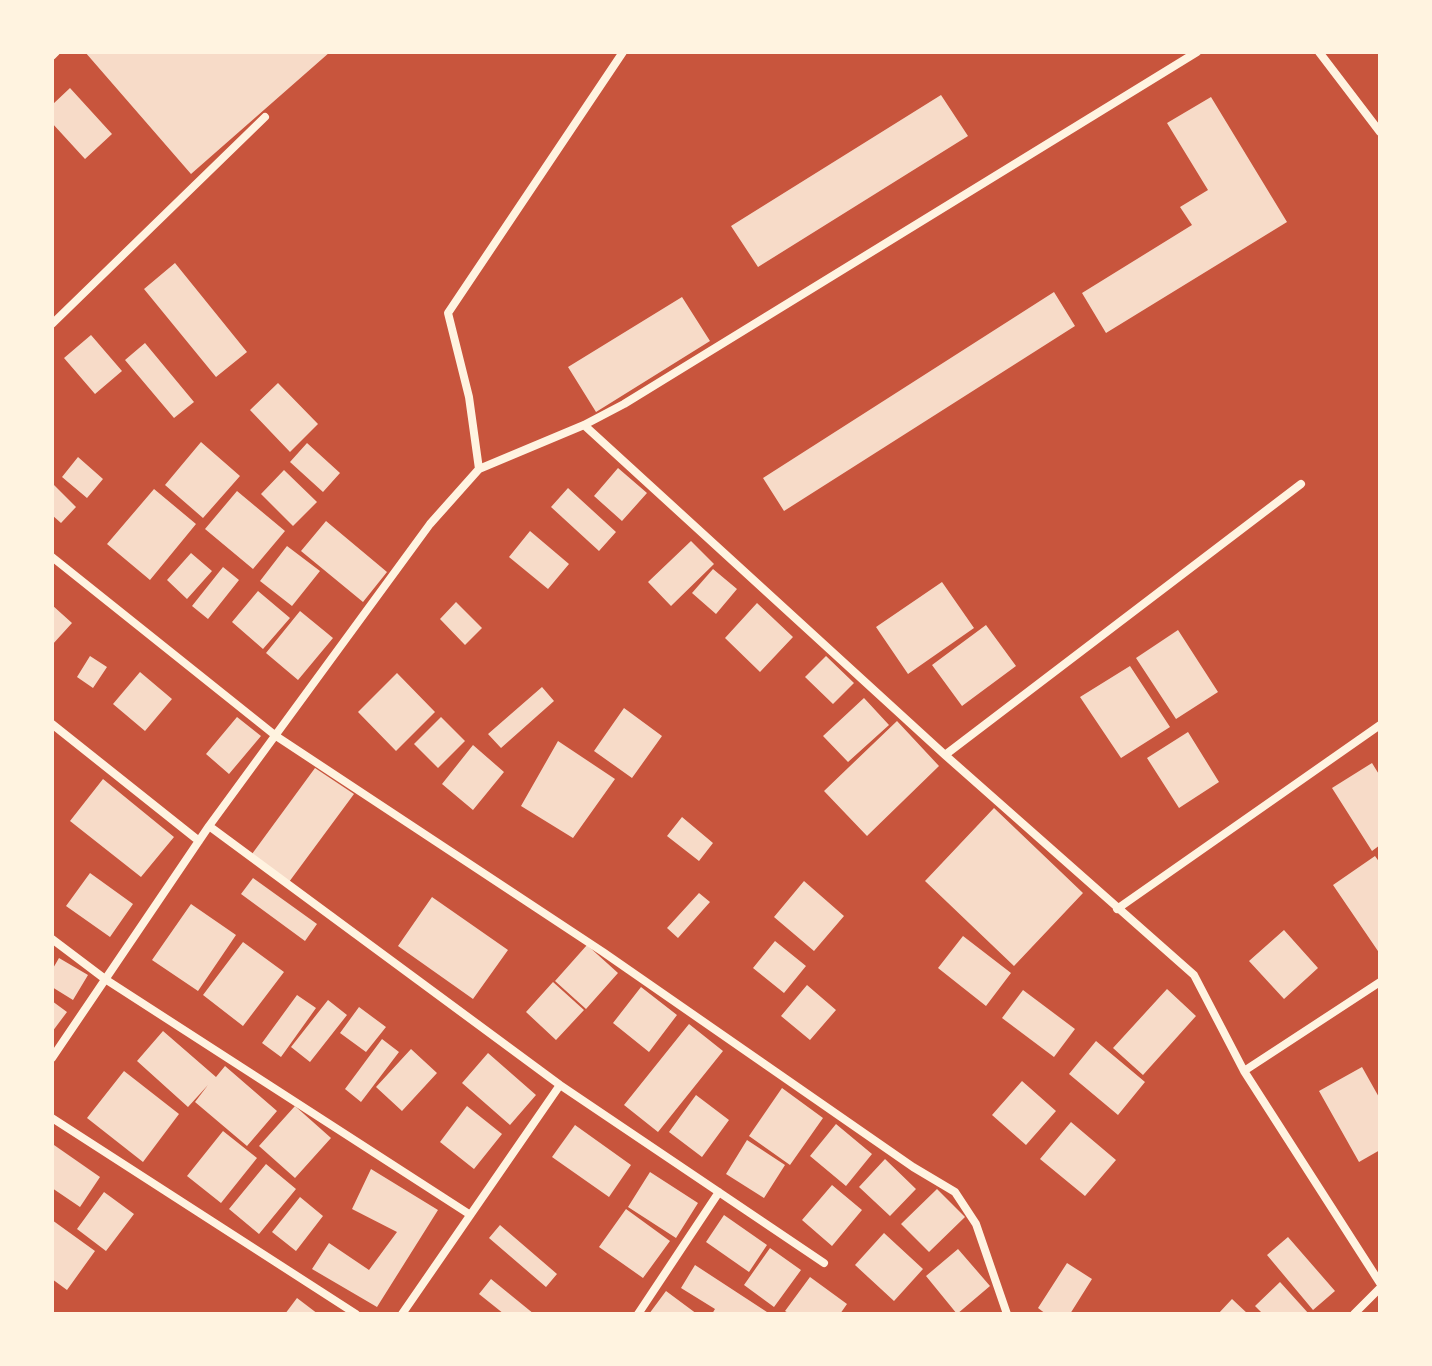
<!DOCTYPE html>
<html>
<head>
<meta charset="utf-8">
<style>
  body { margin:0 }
  #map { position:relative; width:1432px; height:1366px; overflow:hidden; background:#c8553d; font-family:Commissioner,sans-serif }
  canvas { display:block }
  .frame { position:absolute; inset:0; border:54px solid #fff3e0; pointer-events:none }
</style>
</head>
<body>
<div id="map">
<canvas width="1432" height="1366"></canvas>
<div class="frame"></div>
</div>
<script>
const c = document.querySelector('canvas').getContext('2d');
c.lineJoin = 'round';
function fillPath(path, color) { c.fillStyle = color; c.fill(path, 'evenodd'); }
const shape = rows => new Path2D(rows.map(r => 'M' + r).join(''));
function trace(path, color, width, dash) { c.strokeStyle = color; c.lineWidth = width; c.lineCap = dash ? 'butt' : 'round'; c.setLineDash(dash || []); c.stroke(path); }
fillPath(shape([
  [85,52,330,52,191,174],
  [70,88,112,134,85,159,52,123,52,105],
  [941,95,968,136,758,267,731,226],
  [1211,97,1287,222,1106,333,1082,293,1192,225,1180,207,1208,190,1167,123],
  [175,263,247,352,216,377,144,289],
  [1054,292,1075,326,784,511,763,478],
  [682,297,710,341,596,412,568,367],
  [91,335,122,371,95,394,64,358],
  [145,343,194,402,174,418,125,360],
  [278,383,318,424,290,452,250,410],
  [201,442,240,476,203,518,165,485],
  [307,443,340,473,323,492,290,462],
  [78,457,103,479,87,498,62,477],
  [618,468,647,493,622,521,594,496],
  [284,470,317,502,293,526,261,494],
  [52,483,76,507,61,523,52,515],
  [568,488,616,532,599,551,551,507],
  [154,489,196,524,150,580,107,544],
  [237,491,285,531,253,569,205,529],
  [326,521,387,572,363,602,301,551],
  [530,531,569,564,548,589,509,557],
  [691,541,714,564,671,606,648,582],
  [287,546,320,571,292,606,260,581],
  [191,553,212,571,187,599,167,580],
  [223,567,239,580,208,619,192,606],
  [713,569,737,589,716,614,692,593],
  [942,582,974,628,908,674,876,627],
  [258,591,290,618,263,649,232,622],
  [456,602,482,628,465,645,440,619],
  [757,603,793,637,760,672,725,638],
  [52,605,72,623,52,645],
  [300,611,333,638,298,680,266,653],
  [986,625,1016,666,962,706,932,665],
  [1178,630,1218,692,1176,719,1136,658],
  [90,656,107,667,93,688,77,677],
  [826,656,854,683,833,704,805,677],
  [1130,666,1170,727,1121,758,1080,697],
  [140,672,172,699,145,731,113,704],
  [397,673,435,712,396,751,358,712],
  [542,687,554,701,501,748,488,734],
  [864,698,889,725,848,762,823,736],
  [624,708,662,736,632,778,594,751],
  [237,717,261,736,229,774,206,754],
  [441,717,465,741,438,768,414,744],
  [897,721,939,766,867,836,824,791],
  [1188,732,1219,782,1179,808,1147,758],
  [558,741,615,779,573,838,521,806],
  [473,745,504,772,473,810,442,784],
  [1372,763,1380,776,1380,845,1372,851,1332,788],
  [315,768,354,794,289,882,252,854],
  [103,779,174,837,141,877,70,821],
  [994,808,1083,893,1014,966,925,881],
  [682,817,713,843,699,861,667,836],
  [1375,856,1380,863,1380,954,1333,885],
  [90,873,133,904,110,937,66,906],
  [253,878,317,924,305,941,241,894],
  [804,881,844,916,814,951,774,917],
  [699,893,710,902,678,938,667,928],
  [432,897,508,950,473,999,398,946],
  [191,904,236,935,198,991,152,960],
  [1284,930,1318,968,1284,999,1249,961],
  [963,936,1011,973,986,1006,938,968],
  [775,941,806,966,784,993,753,968],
  [243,942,284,972,243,1026,203,995],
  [587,945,618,973,586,1009,555,981],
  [59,958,88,975,73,1000,52,987,52,970],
  [553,982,584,1010,556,1040,526,1012],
  [807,985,836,1010,810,1040,781,1016],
  [641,987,677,1015,649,1052,613,1023],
  [1167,989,1196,1016,1143,1075,1113,1048],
  [1023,990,1075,1029,1054,1057,1002,1018],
  [297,995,316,1008,281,1057,262,1043],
  [328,1000,347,1015,310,1062,291,1047],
  [52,1001,67,1012,52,1032],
  [359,1007,386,1027,366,1052,340,1033],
  [689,1024,723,1051,658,1132,624,1105],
  [163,1031,216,1077,225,1066,277,1111,247,1146,195,1102,208,1085,188,1107,137,1061],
  [382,1039,399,1052,361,1102,345,1089],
  [1096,1041,1145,1082,1118,1115,1069,1074],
  [411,1049,437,1073,402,1111,376,1087],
  [488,1053,536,1095,510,1125,462,1083],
  [1362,1067,1380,1099,1380,1150,1359,1162,1319,1091],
  [124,1071,179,1114,143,1162,87,1118],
  [1022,1081,1056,1111,1026,1145,992,1115],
  [782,1088,823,1118,790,1165,749,1136],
  [696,1095,729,1120,702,1157,669,1132],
  [295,1106,331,1138,295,1178,259,1146],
  [467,1106,502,1134,474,1169,440,1142],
  [1071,1122,1116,1160,1085,1196,1040,1159],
  [836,1124,872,1154,846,1186,810,1156],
  [575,1125,631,1165,609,1197,552,1157],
  [223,1131,257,1158,221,1203,187,1176],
  [747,1140,785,1165,764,1198,726,1174],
  [54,1145,100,1177,80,1207,52,1188],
  [885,1159,916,1189,890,1216,859,1187],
  [266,1164,296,1189,259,1234,229,1209],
  [371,1169,438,1210,377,1307,312,1269,329,1243,369,1270,397,1232,352,1209],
  [650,1172,698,1203,676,1238,628,1207],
  [832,1185,862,1210,832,1246,802,1220],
  [937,1189,965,1217,929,1252,901,1224],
  [104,1192,134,1214,106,1251,77,1229],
  [300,1197,323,1216,296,1251,272,1232],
  [626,1209,670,1241,643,1278,599,1247],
  [724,1215,767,1245,749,1272,706,1242],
  [52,1220,95,1251,67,1290,52,1279],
  [500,1225,557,1274,546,1287,489,1238],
  [884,1233,923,1269,894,1301,855,1265],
  [1288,1237,1335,1291,1313,1310,1267,1255],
  [770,1248,801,1270,774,1307,744,1285],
  [958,1249,990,1286,957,1314,926,1276],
  [1067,1263,1092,1279,1070,1314,1046,1314,1038,1308],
  [695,1265,770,1314,712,1314,715,1309,681,1288],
  [810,1277,847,1304,840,1314,790,1314,785,1311],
  [491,1279,534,1314,504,1314,479,1294],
  [1280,1282,1309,1314,1263,1314,1255,1306],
  [666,1291,697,1314,649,1314],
  [297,1298,318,1314,285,1314],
  [1232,1299,1248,1314,1218,1314]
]), '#f7dbc8');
trace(shape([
  [1319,52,1380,132],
  [52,56,56,52],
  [52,324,265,117],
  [584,425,945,755,1194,975,1244,1071,1380,1283],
  [479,469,469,397,448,313,623,52],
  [52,557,276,736,603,952,913,1167,955,1192,976,1224,1007,1314],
  [52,724,199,841],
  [945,755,1301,484],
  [209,826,560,1085,824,1263],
  [1117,909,1380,725],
  [52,939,105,979,469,1214],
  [52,1058,209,826,430,524,479,469,584,425,624,404,1197,52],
  [1244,1071,1380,982],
  [52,1118,356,1314],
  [402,1314,560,1085],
  [638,1314,719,1192],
  [1354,1314,1380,1288]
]), '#fff3e0', 8);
</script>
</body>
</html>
